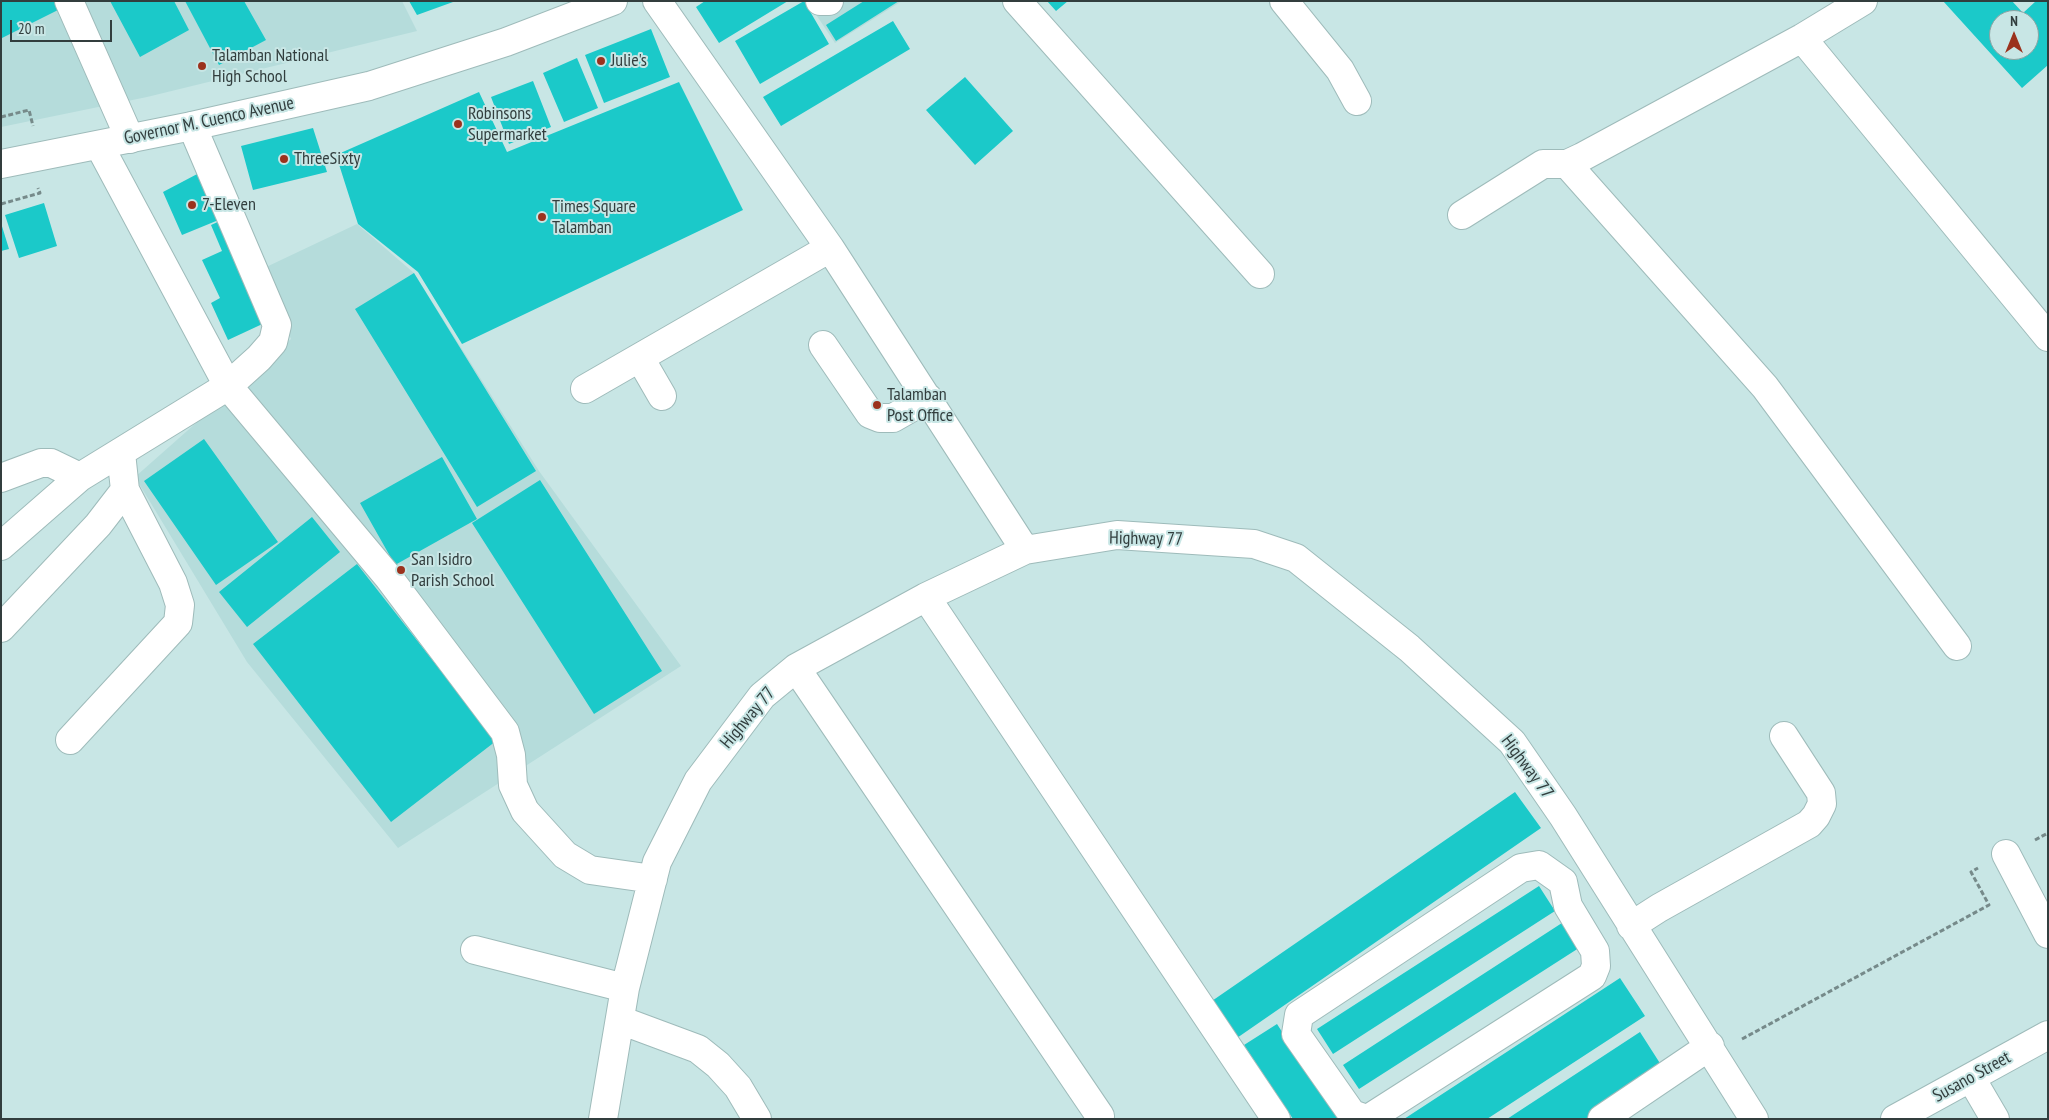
<!DOCTYPE html>
<html>
<head>
<meta charset="utf-8">
<style>
  body { margin:0 }
  #map { position:relative; width:2049px; height:1120px; overflow:hidden; background:#c8e6e5; font-family:"PT Sans Narrow",sans-serif }
  canvas { display:block }
  .frame { position:absolute; inset:0; border:2px solid #323e3e; pointer-events:none }
  .north { position:absolute; left:1989px; top:10px; width:50px; height:50px; box-sizing:border-box; background:#c8e6e5; border:1px solid #8ca3a2; border-radius:50%; rotate:0deg; font-size:14px; font-weight:700; line-height:20px; text-align:center; color:#323e3e }
  .north::after { content:''; display:block; margin:auto; width:18px; height:22px; background:#9b321d; clip-path:polygon(50% 0,100% 100%,50% 72%,0 100%) }
  .scale { position:absolute; left:10px; top:20px; width:102px; height:22px; box-sizing:border-box; border:2px solid #323e3e; border-top:0; padding-left:6px; font-size:15px; line-height:18px; white-space:nowrap; color:#323e3e; -webkit-text-stroke:4px #c8e6e5; paint-order:stroke }
</style>
</head>
<body>
<div id="map">
<canvas width="2049" height="1120"></canvas>
<div class="frame"></div>
<div class="north">N</div>
<div class="scale">20 m</div>
</div>
<script>
const c = document.querySelector('canvas').getContext('2d');
c.lineJoin = 'round';
function fillPath(path, color) { c.fillStyle = color; c.fill(path, 'evenodd'); }
const shape = rows => new Path2D(rows.map(r => 'M' + r).join(''));
function trace(path, color, width, dash) { c.strokeStyle = color; c.lineWidth = width; c.lineCap = dash ? 'butt' : 'round'; c.setLineDash(dash || []); c.stroke(path); }
function write(font, color, halo, rows, align = 'center') {
  c.font = font + ' "PT Sans Narrow",sans-serif'; c.lineWidth = 4; c.setLineDash([]); c.textBaseline = 'middle'; c.strokeStyle = halo; c.fillStyle = color; for (const [text, x, y, turn = 0] of rows) {
    c.save(); c.translate(x, y); c.rotate((+turn || 0) * Math.PI / 180); c.textAlign = isNaN(turn) ? turn : align; if (halo) c.strokeText(text, 0, 0); c.fillText(text, 0, 0); c.restore();
  }
}
fillPath(shape([
  [1,1,402,1,417,31,147,97,1,127],
  [807,1,902,1,835,43],
  [357,224,414,273,539,471,681,666,398,848,247,662,135,477,291,339,262,269]
]), '#b5dcdb');
fillPath(shape([
  [1,1,59,1,62,8,2,38],
  [110,1,174,1,189,30,140,57],
  [185,1,244,1,266,40,219,65],
  [409,1,453,1,453,2,417,15],
  [705,1,788,1,719,43,696,7],
  [804,1,829,44,760,84,735,41],
  [864,1,899,1,836,41,826,25],
  [1047,1,1068,1,1056,11],
  [1943,1,2012,1,2023,13,2036,1,2048,1,2048,65,2022,88],
  [1999,20,2029,20,2029,50,1999,50],
  [893,21,910,49,781,126,763,97],
  [651,29,670,77,604,103,585,55],
  [577,58,598,108,564,122,543,73],
  [965,77,1013,131,975,165,926,110],
  [533,81,551,127,509,144,491,97],
  [679,82,743,210,462,344,418,272,358,224,336,155,479,92,507,152],
  [313,128,327,172,253,190,241,146],
  [201,172,221,219,182,235,163,192],
  [44,203,57,246,19,258,5,215],
  [222,220,271,320,228,340,211,303,220,298,202,260,222,251,211,225],
  [1,223,9,249,1,251],
  [414,273,536,471,477,507,355,309],
  [204,439,278,542,216,585,144,481],
  [442,457,477,519,395,565,360,503],
  [540,480,662,671,594,714,472,523],
  [312,517,340,552,247,627,219,592],
  [357,564,496,741,391,822,253,644],
  [1515,792,1541,828,1234,1040,1209,1003],
  [1539,886,1555,911,1333,1054,1317,1029],
  [1565,921,1582,946,1359,1089,1343,1065],
  [1620,978,1645,1016,1487,1119,1404,1119],
  [1277,1024,1338,1119,1293,1119,1244,1045],
  [1640,1032,1663,1068,1585,1119,1507,1119]
]), '#1bc9c9');
const minor = shape([
  [69,1,130,139],
  [657,1,830,248,1025,550],
  [820,1,829,1],
  [1017,1,1260,274],
  [1284,1,1340,70,1357,101],
  [1802,38,2048,337],
  [99,145,228,386,389,578,505,732,511,755,513,785,525,811,565,855,590,870,653,879],
  [1567,164,1765,387,1957,646],
  [1462,215,1543,164,1567,164,1582,157,1802,38,1863,1],
  [823,345,870,414,880,418,893,418,928,398],
  [640,358,662,396],
  [585,389,830,248],
  [1,478,41,463,51,463,80,477],
  [1,546,80,477,228,386,259,358,273,342,277,325,192,126],
  [926,597,1276,1119],
  [1,628,98,525,125,490],
  [796,668,1100,1116],
  [70,740,178,623,180,605,173,583,125,490,121,453],
  [2006,854,2048,934],
  [1631,926,1659,908,1809,824,1816,816,1822,804,1821,793,1784,736],
  [475,950,625,988],
  [620,1020,698,1049,718,1065,738,1087,757,1119],
  [1971,1078,1995,1119],
  [603,1119,625,988,657,862,698,781,762,696,796,668,926,597,1025,550,1117,535,1254,544,1296,558,1409,648,1512,742,1563,816,1754,1119],
  [1366,1119,1352,1114,1296,1034,1299,1015,1521,868,1539,865,1563,882,1568,906,1595,951,1596,966,1592,976,1368,1119],
  [1602,1119,1710,1046],
  [1895,1119,2048,1035]
]);
const major = shape([
  [1,164,192,126,369,86,506,42,613,1]
]);
trace(minor, '#9ebbba', 30);
trace(major, '#9ebbba', 30);
trace(shape([
  [1,117,29,110,33,126],
  [1,204,40,193,38,188],
  [2035,840,2048,833],
  [1742,1039,1989,905,1971,872,1978,868]
]), '#768a8a', 3, [5, 2.5]);
trace(minor, '#fff', 28);
trace(major, '#fff', 28);
for (const [x, y, r, color] of [
  [601,61,5,"#9b321d"],
  [202,66,5,"#9b321d"],
  [458,124,5,"#9b321d"],
  [284,159,5,"#9b321d"],
  [192,205,5,"#9b321d"],
  [542,217,5,"#9b321d"],
  [877,405,5,"#9b321d"],
  [401,570,5,"#9b321d"]
]) { const dot = new Path2D(); dot.arc(x, y, r, 0, 2 * Math.PI); c.fillStyle = color; c.fill(dot); trace(dot, '#c8e6e5', 2); }
write('18px', '#323e3e', '#c8e6e5', [
  ["Talamban National",212,56],
  ["High School",212,77],
  ["Julie's",611,61],
  ["Robinsons",468,114],
  ["Supermarket",468,135],
  ["ThreeSixty",294,159],
  ["7-Eleven",202,205],
  ["Times Square",552,207],
  ["Talamban",552,228],
  ["Talamban",887,395],
  ["Post Office",887,416],
  ["San Isidro",411,560],
  ["Parish School",411,581]
], 'left');
write('18px', '#323e3e', '#c8e6e5', [
  ["Governor M. Cuenco Avenue",209,121,-12],
  ["Highway 77",1146,539,1],
  ["Highway 77",748,718,-50],
  ["Highway 77",1527,767,53],
  ["Susano Street",1972,1077,-29]
]);
</script>
</body>
</html>
